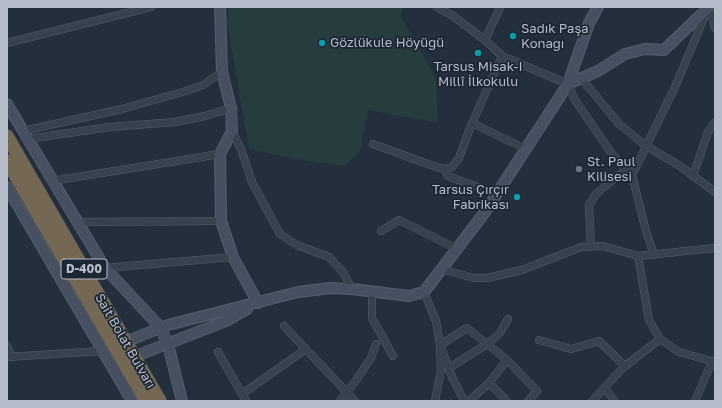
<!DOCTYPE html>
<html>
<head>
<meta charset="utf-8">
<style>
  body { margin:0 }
  #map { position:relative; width:722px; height:408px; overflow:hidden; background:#242f3e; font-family:"Golos Text",sans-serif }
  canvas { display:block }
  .frame { position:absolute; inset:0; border:8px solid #b4bcc9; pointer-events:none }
</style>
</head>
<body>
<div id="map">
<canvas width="722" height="408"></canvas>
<div class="frame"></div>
</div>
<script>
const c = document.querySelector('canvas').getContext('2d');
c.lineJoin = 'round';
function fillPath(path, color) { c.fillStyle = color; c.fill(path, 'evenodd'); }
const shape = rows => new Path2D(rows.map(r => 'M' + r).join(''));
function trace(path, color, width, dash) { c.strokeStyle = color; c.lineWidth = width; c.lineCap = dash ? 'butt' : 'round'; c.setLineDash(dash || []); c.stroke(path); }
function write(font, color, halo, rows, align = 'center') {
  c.font = font + ' "Golos Text",sans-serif'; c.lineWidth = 3.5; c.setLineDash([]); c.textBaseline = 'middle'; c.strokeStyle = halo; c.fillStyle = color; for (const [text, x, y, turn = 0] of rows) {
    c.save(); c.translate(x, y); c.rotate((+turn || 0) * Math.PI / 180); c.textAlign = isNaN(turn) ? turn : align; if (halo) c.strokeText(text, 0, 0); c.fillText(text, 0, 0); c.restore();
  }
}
fillPath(shape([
  [229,7,403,7,401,17,436,78,438,123,368,110,360,152,345,166,294,159,249,149,227,22]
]), '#263c3f');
const street = shape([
  [437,7,453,16,485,40,502,56,568,84,575,100,612,154,632,175,646,231,654,255],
  [709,7,715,28],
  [485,40,500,7],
  [7,43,151,7],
  [581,78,619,124,646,146,680,166,715,192],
  [472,123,526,149],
  [23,131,122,109,186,91,203,85,222,72],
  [232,131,241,149,252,182,280,234,297,245,329,257,343,272,352,289],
  [28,139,110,127,175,122,205,116,231,108],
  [373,144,439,168,446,169,452,167,459,158,470,128,502,56],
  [446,169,447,175,450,177,497,194],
  [632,175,675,87,707,11],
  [693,176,708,132,715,122],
  [52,181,220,154],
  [77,222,221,221],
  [381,231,399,220,457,249],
  [591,247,589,205,596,194,626,169],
  [638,256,649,320,660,339,679,352,715,362],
  [105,268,233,257],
  [441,269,474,278,487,278,522,270,581,247,603,246,638,256,715,248],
  [372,291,372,318,393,356],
  [424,292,436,321,440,345,441,370,435,401],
  [284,326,355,401],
  [539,340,571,349,599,341,625,366],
  [7,346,12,357],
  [218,352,246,401],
  [7,357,102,351],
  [449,368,487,344,500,333,508,319],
  [489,383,507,401],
  [605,388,614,401],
  [242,394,306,349],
  [340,401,357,379,371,358,376,344],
  [464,401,452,377,440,345,467,328,507,360,537,391,528,401],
  [469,401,489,383,507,360],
  [592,401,625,366,660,339],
  [695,401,712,362]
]);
const secondary = shape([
  [220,7,222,72,231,108,232,131,220,154,221,221,233,257,258,303],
  [568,84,598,71,625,54,645,49,664,50,709,7],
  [7,104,105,268,160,327,168,344,182,401],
  [7,187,132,401],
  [102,351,168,325,298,292,331,288,352,289,409,296,424,292,485,212,568,84,589,23,598,7],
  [128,359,226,321,247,309]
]);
const highway = shape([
  [7,136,160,401],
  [7,161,146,401]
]);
trace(street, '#565f6c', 8);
trace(secondary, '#565f6c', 12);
trace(highway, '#434c59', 14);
trace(street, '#38414e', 7);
trace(secondary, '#465061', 10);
trace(highway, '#746855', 13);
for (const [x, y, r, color] of [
  [513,36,4,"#0f9aa8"],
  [322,43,4,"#0f9aa8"],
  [478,53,4,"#0f9aa8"],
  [579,169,4,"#6b7280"],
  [517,197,4,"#0f9aa8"]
]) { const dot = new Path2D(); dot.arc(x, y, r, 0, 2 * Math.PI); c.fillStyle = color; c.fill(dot); trace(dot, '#1d2633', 1.5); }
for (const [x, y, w] of [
  [84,269,46]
]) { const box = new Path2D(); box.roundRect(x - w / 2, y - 10, w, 20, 3); c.fillStyle = '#1d2633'; c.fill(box); trace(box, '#b4bcc9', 1); }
write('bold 12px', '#b4bcc9', null, [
  ["D-400",84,269]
]);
write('13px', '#b4bcc9', '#1d2633', [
  ["Sadık Paşa",521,29],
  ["Konağı",521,44],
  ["Gözlükule Höyüğü",330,43],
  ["Tarsus Misak-I",478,67,"center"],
  ["Millî İlkokulu",478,82,"center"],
  ["St. Paul",587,162],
  ["Kilisesi",587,177],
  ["Tarsus Çırçır",509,190,"right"],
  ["Fabrikası",509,205,"right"]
], 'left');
write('13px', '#b4bcc9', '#1d2633', [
  ["Sait Bolat Bulvarı",125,341,60]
]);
</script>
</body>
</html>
